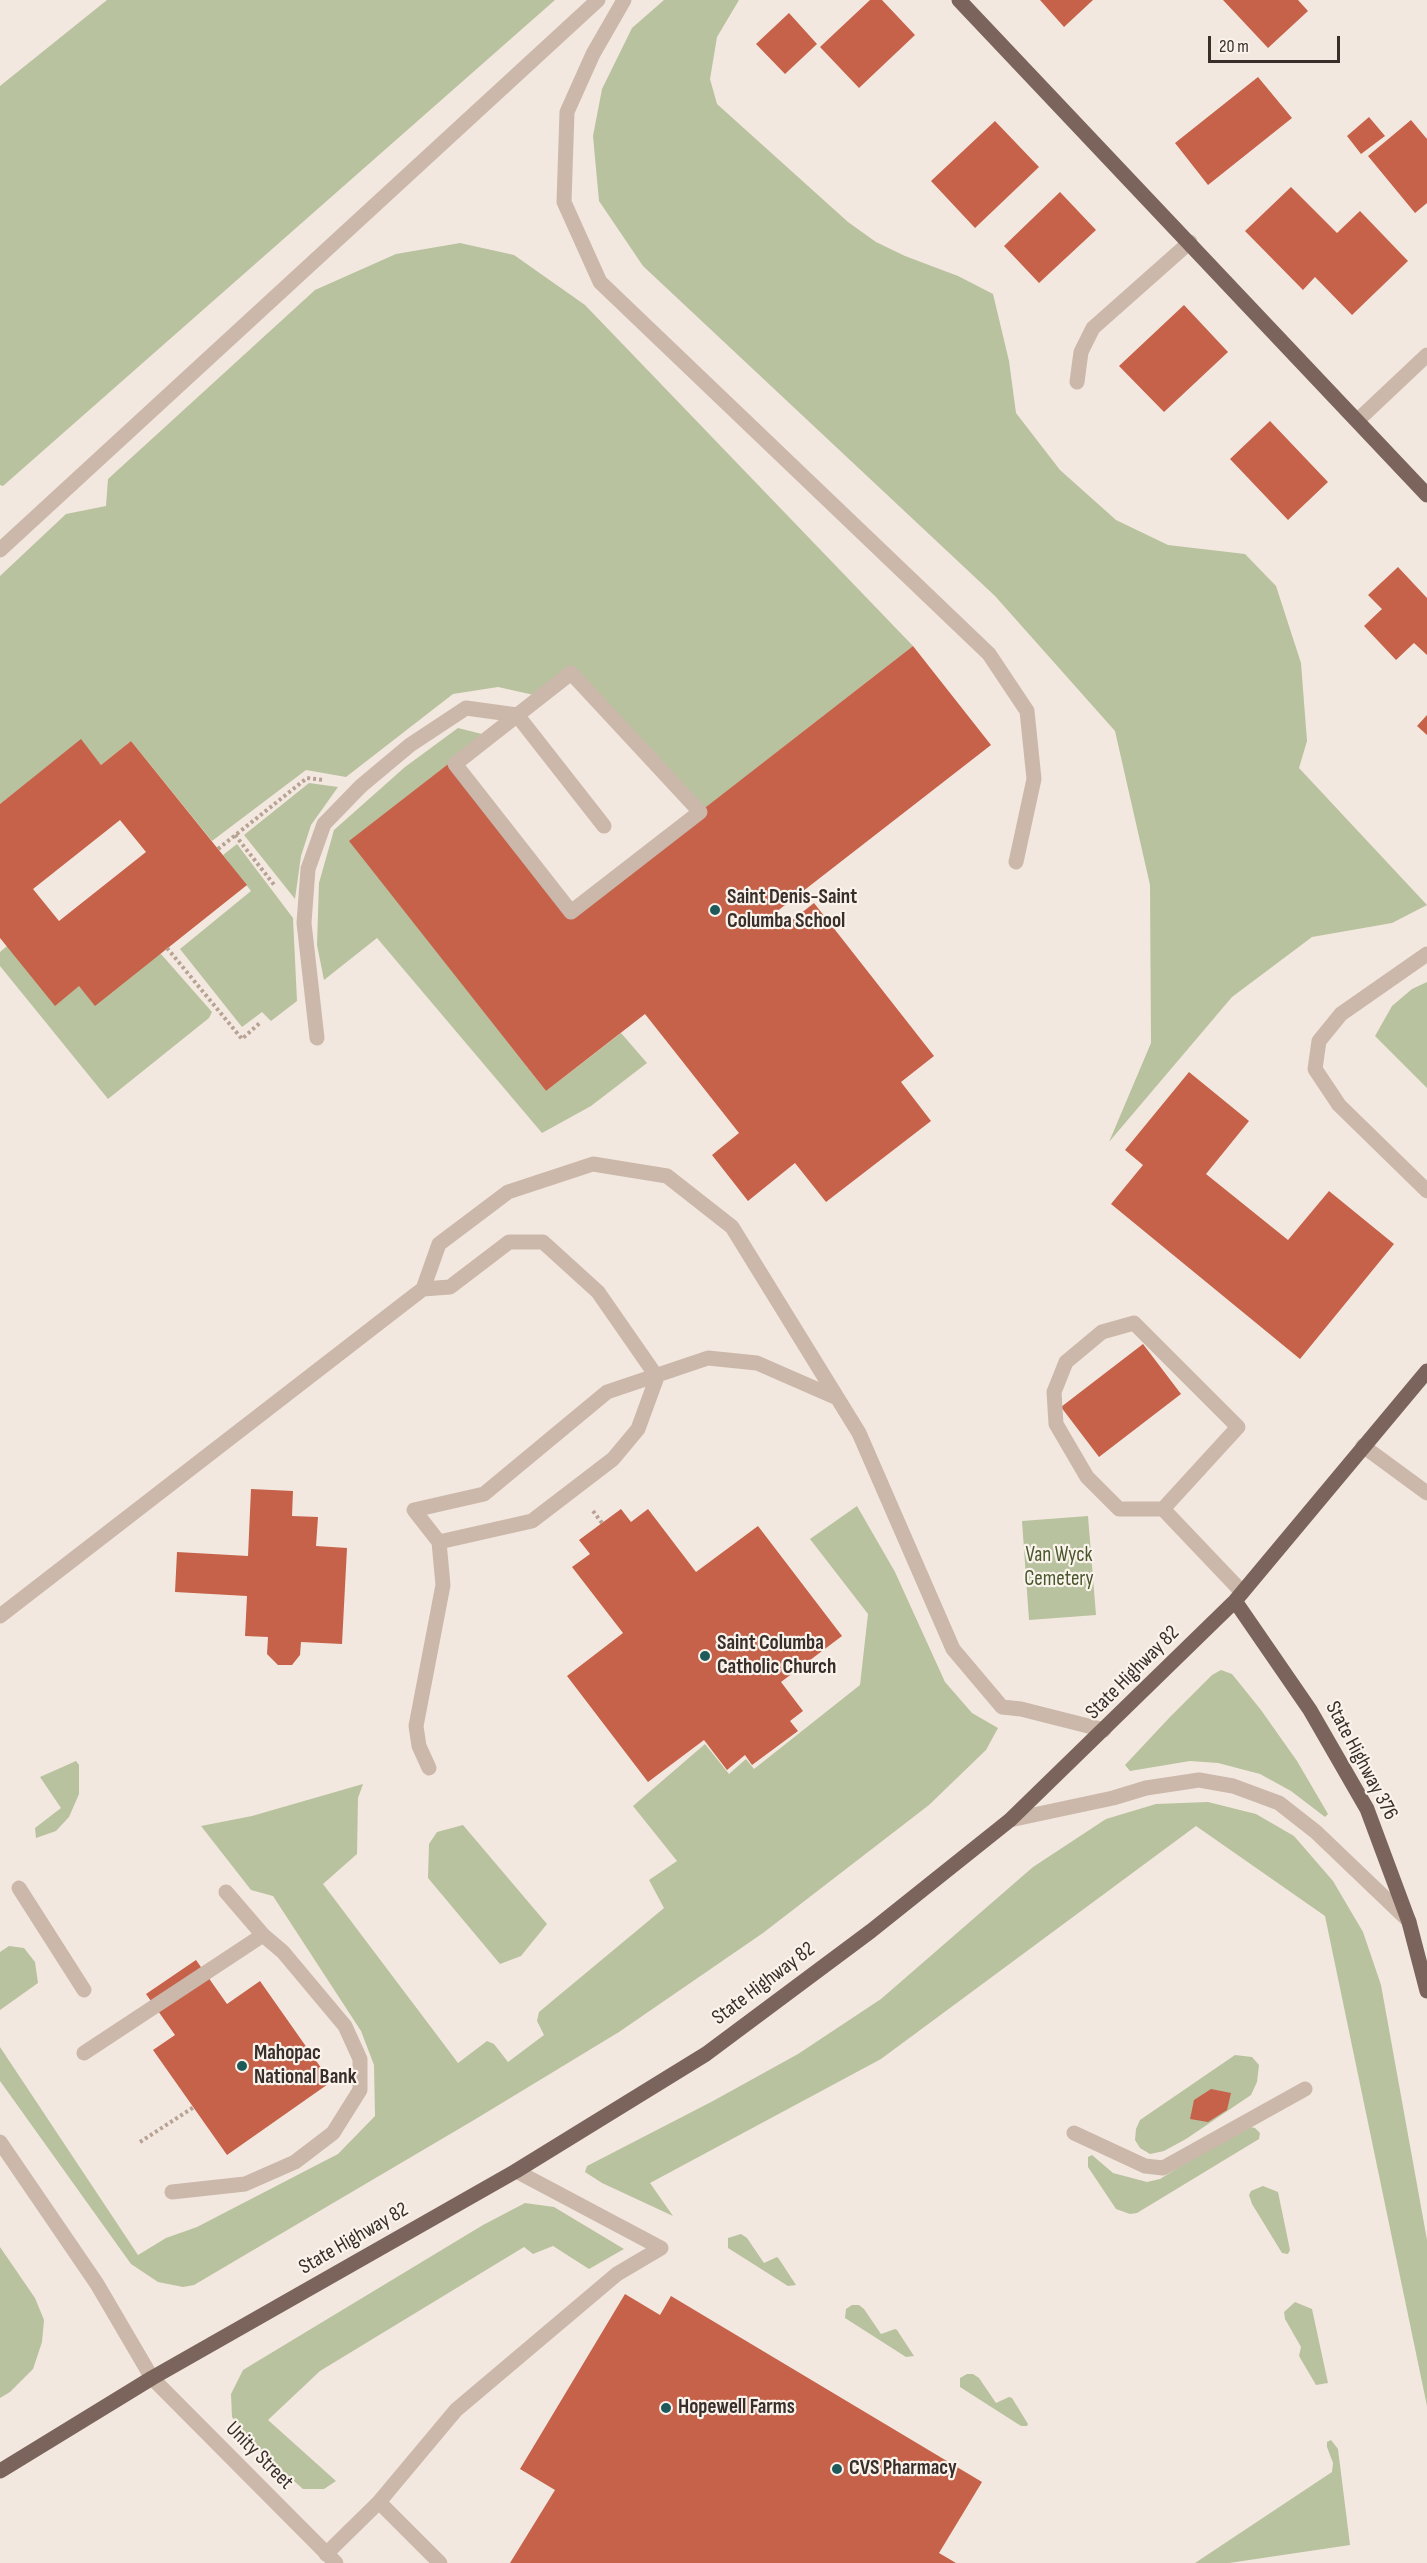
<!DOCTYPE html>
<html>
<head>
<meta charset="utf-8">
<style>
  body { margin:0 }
  #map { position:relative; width:1427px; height:2563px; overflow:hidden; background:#f3e8df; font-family:"Sofia Sans Condensed",sans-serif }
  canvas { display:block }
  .scale { position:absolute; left:1208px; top:36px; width:132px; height:27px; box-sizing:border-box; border:3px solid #392e2a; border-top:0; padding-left:8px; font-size:18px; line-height:21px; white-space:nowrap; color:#392e2a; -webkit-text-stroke:4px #faf3eb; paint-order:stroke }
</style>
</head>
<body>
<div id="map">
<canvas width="1427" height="2563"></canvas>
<div class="scale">20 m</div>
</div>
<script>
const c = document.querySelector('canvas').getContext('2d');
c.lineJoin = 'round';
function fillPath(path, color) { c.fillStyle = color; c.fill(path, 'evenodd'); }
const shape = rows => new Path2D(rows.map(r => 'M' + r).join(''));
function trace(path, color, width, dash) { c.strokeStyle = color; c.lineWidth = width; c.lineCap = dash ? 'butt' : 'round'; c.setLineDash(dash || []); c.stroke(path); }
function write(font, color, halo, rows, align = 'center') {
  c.font = font + ' "Sofia Sans Condensed",sans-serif'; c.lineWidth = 4.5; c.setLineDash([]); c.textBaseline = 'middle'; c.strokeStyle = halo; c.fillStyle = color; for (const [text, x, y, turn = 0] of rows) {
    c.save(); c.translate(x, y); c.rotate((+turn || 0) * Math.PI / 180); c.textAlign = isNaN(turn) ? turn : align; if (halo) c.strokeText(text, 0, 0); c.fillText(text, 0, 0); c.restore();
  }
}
fillPath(shape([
  [107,0,555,0,3,486,0,485,0,86],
  [664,0,739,0,717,37,710,79,717,104,848,222,876,242,905,256,958,276,993,294,1009,361,1016,413,1060,470,1116,520,1168,545,1245,554,1276,586,1301,663,1307,741,1299,768,1427,905,1392,923,1312,937,1232,997,1109,1142,1151,1043,1150,885,1115,731,995,596,643,266,599,201,593,136,602,89,632,28],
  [460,243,514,255,585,305,913,646,700,812,571,674,543,697,498,687,453,694,346,777,306,770,212,841,131,741,101,765,81,740,0,804,0,576,66,514,106,506,108,479,315,290,396,254],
  [458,728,490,736,452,761,350,841,546,1091,621,1033,647,1063,591,1106,542,1133,377,938,324,980,317,945,319,883,334,830,405,767],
  [309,783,338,787,311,825,301,856,295,899,244,835],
  [237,844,293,918,297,1001,271,1021,262,1012,242,1027,180,949,251,891,223,855],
  [7,946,79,986,161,954,212,1012,209,1018,108,1099,0,966,0,952],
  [1427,982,1427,1088,1375,1036,1392,1006,1412,989],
  [857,1506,895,1572,945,1682,972,1713,998,1728,986,1750,929,1805,763,1933,619,2032,474,2120,194,2285,183,2287,158,2282,131,2264,0,2081,0,2047,138,2255,166,2238,197,2227,338,2154,375,2116,374,2065,361,2031,273,1896,251,1890,201,1826,252,1816,363,1784,358,1798,357,1854,323,1884,458,2063,487,2041,494,2044,508,2062,544,2035,537,2021,539,2012,664,1908,649,1880,677,1861,633,1806,705,1744,729,1774,746,1759,754,1769,860,1685,868,1614,810,1539],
  [1088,1516,1096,1615,1029,1620,1022,1521],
  [1221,1670,1232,1674,1261,1710,1297,1761,1328,1814,1325,1817,1291,1791,1260,1774,1218,1763,1190,1761,1130,1771,1125,1765,1170,1717,1212,1675],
  [76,1761,79,1765,79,1794,69,1817,56,1831,36,1838,35,1828,61,1808,40,1777],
  [1208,1802,1256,1814,1294,1836,1333,1881,1363,1932,1381,1985,1427,2240,1427,2406,1325,1916,1196,1826,881,2059,650,2183,673,2216,602,2183,585,2172,587,2166,713,2101,798,2054,881,1999,1033,1867,1106,1819,1156,1804],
  [463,1825,547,1924,521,1956,500,1964,428,1878,429,1844,437,1832],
  [9,1946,24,1948,35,1962,38,1983,0,2010,0,1952],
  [1235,2055,1252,2057,1259,2065,1257,2082,1251,2095,1186,2139,1164,2151,1150,2154,1140,2148,1135,2140,1136,2129,1140,2120],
  [1246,2126,1255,2128,1260,2133,1259,2139,1137,2213,1130,2214,1116,2209,1088,2167,1088,2157,1092,2155,1113,2173,1147,2182,1160,2179],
  [1263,2186,1278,2192,1290,2250,1288,2254,1282,2253,1252,2204,1249,2195,1251,2191],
  [525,2203,554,2207,624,2249,589,2269,553,2246,533,2254,524,2247,320,2371,268,2420,336,2481,324,2489,303,2489,254,2446,232,2417,231,2394,243,2370,483,2225],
  [741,2234,747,2238,764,2263,777,2257,779,2259,796,2285,788,2286,728,2248,728,2238],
  [0,2247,35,2298,44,2320,42,2342,33,2369,10,2392,0,2398],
  [1295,2302,1312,2309,1328,2383,1316,2385,1299,2356,1301,2347,1285,2319,1284,2312],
  [852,2305,859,2305,864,2309,881,2334,895,2329,897,2330,914,2356,906,2357,845,2318,846,2309],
  [967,2374,973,2374,979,2378,996,2403,1009,2397,1012,2398,1028,2424,1027,2426,1021,2426,960,2387,960,2378],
  [1331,2440,1338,2449,1350,2545,1229,2563,1195,2563,1332,2472,1333,2463,1327,2447,1327,2442]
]), '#b8c29e');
fillPath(shape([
  [870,0,882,0,915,35,859,88,820,47],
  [1040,0,1093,0,1064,27],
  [1223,0,1298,0,1308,11,1268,48],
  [789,13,817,44,785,74,756,44],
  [1258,77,1292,118,1208,185,1175,143],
  [1369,117,1385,136,1361,154,1347,136],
  [1411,120,1427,139,1427,203,1415,213,1368,156],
  [995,121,1039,167,975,228,931,181],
  [1291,187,1337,233,1360,211,1408,261,1352,315,1315,277,1303,290,1245,231],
  [1060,192,1096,230,1039,283,1004,246],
  [1184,305,1228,352,1164,412,1119,366],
  [1270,421,1328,482,1288,520,1230,459],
  [1398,567,1427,598,1427,655,1414,643,1396,660,1364,626,1382,609,1368,595],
  [913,646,991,745,771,916,781,929,814,903,934,1056,901,1082,931,1121,826,1202,795,1163,748,1201,712,1155,739,1133,645,1014,546,1091,349,841,452,761,571,912],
  [1427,715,1427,735,1417,726],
  [81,739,101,765,131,741,247,885,95,1006,79,986,55,1006,0,938,0,804],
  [120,820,146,852,59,921,33,889],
  [1189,1072,1249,1121,1206,1174,1288,1240,1329,1191,1394,1244,1300,1359,1111,1204,1143,1165,1125,1150],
  [1143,1344,1181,1394,1099,1457,1061,1407],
  [251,1489,293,1491,292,1516,318,1517,316,1546,347,1548,342,1644,301,1642,300,1655,292,1665,278,1665,267,1654,268,1637,245,1636,247,1596,175,1592,177,1552,248,1556],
  [621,1509,631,1522,648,1509,696,1572,758,1526,842,1636,781,1682,803,1711,790,1721,798,1731,752,1765,745,1755,727,1770,704,1740,648,1782,567,1676,623,1633,572,1567,590,1554,579,1540],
  [196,1960,227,2004,260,1981,331,2082,227,2155,153,2050,175,2035,146,1994],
  [1211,2089,1231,2093,1227,2110,1208,2122,1190,2119,1194,2100],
  [625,2294,660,2315,671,2296,982,2482,939,2553,956,2563,510,2563,555,2490,520,2469]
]), '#c6624a');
trace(shape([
  [235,835,275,886],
  [218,849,307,778,324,780],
  [167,948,242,1039,261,1022],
  [593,1511,602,1523],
  [140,2142,194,2107]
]), '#b7a294', 4, [3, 3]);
trace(shape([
  [624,0,593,54,567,112,564,202,600,282,989,654,1027,711,1034,779,1016,862],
  [1077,382,1081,352,1093,328,1190,242],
  [1358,420,1427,355],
  [0,550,598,0],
  [571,673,700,812,571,912,455,764,571,673],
  [1427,954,1341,1014,1319,1041,1315,1069,1339,1105,1427,1191],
  [317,1038,304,923,308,869,324,824,361,786,410,745,466,708,517,715,604,826],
  [423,1289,439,1244,508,1192,593,1164,667,1176,732,1227,859,1433,953,1649,1002,1707,1021,1709,1104,1730],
  [1363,1446,1427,1493],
  [1163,1509,1119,1509,1087,1477,1056,1424,1054,1392,1066,1362,1102,1332,1134,1323,1238,1427,1163,1509,1242,1592],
  [439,1542,532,1521,613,1459,638,1429,657,1377],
  [0,1616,415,1295,423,1289,450,1287,509,1242,543,1242,598,1292,657,1377],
  [429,1768,419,1746,416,1726,443,1585,439,1542,414,1510,484,1494,607,1392,708,1358,757,1363,837,1398],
  [1010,1820,1113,1798,1146,1788,1199,1780,1233,1786,1279,1803,1316,1832,1409,1921],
  [19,1888,84,1990],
  [226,1892,263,1935],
  [84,2053,263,1935,283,1952,345,2026,360,2059,360,2090,333,2133,295,2162,245,2184,172,2192],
  [1074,2133,1145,2166,1163,2168,1305,2089],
  [0,2142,97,2284,152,2378,336,2563],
  [516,2171,661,2248],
  [379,2502,440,2563],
  [326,2554,379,2502,456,2410,617,2274,661,2248]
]), '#cbb8aa', 15);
trace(shape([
  [959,0,1427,495],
  [1235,1601,1310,1710,1367,1809,1409,1922,1427,1991],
  [0,2471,152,2378,516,2171,706,2054,871,1931,1010,1820,1235,1601,1427,1371]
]), '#7b645b', 15);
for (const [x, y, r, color] of [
  [715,910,6,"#1f5a5b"],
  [705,1656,6,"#1f5a5b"],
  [242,2066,6,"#1f5a5b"],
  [666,2408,6,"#1f5a5b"],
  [837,2469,6,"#1f5a5b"]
]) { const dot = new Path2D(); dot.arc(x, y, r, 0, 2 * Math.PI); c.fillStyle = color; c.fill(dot); trace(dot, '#faf3eb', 2); }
write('bold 21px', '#392e2a', '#faf3eb', [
  ["Saint Denis-Saint",727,898],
  ["Columba School",727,922],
  ["Saint Columba",717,1644],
  ["Catholic Church",717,1668],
  ["Mahopac",254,2054],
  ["National Bank",254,2078],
  ["Hopewell Farms",678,2408],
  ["CVS Pharmacy",849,2469]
], 'left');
write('21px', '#4a572d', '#faf3eb', [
  ["Van Wyck",1059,1556],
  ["Cemetery",1059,1580]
]);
write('21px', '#392e2a', '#faf3eb', [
  ["State Highway 82",1133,1673,-45],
  ["State Highway 376",1361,1761,62],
  ["State Highway 82",764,1984,-37],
  ["State Highway 82",354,2239,-30],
  ["Unity Street",259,2456,45]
]);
</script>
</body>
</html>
